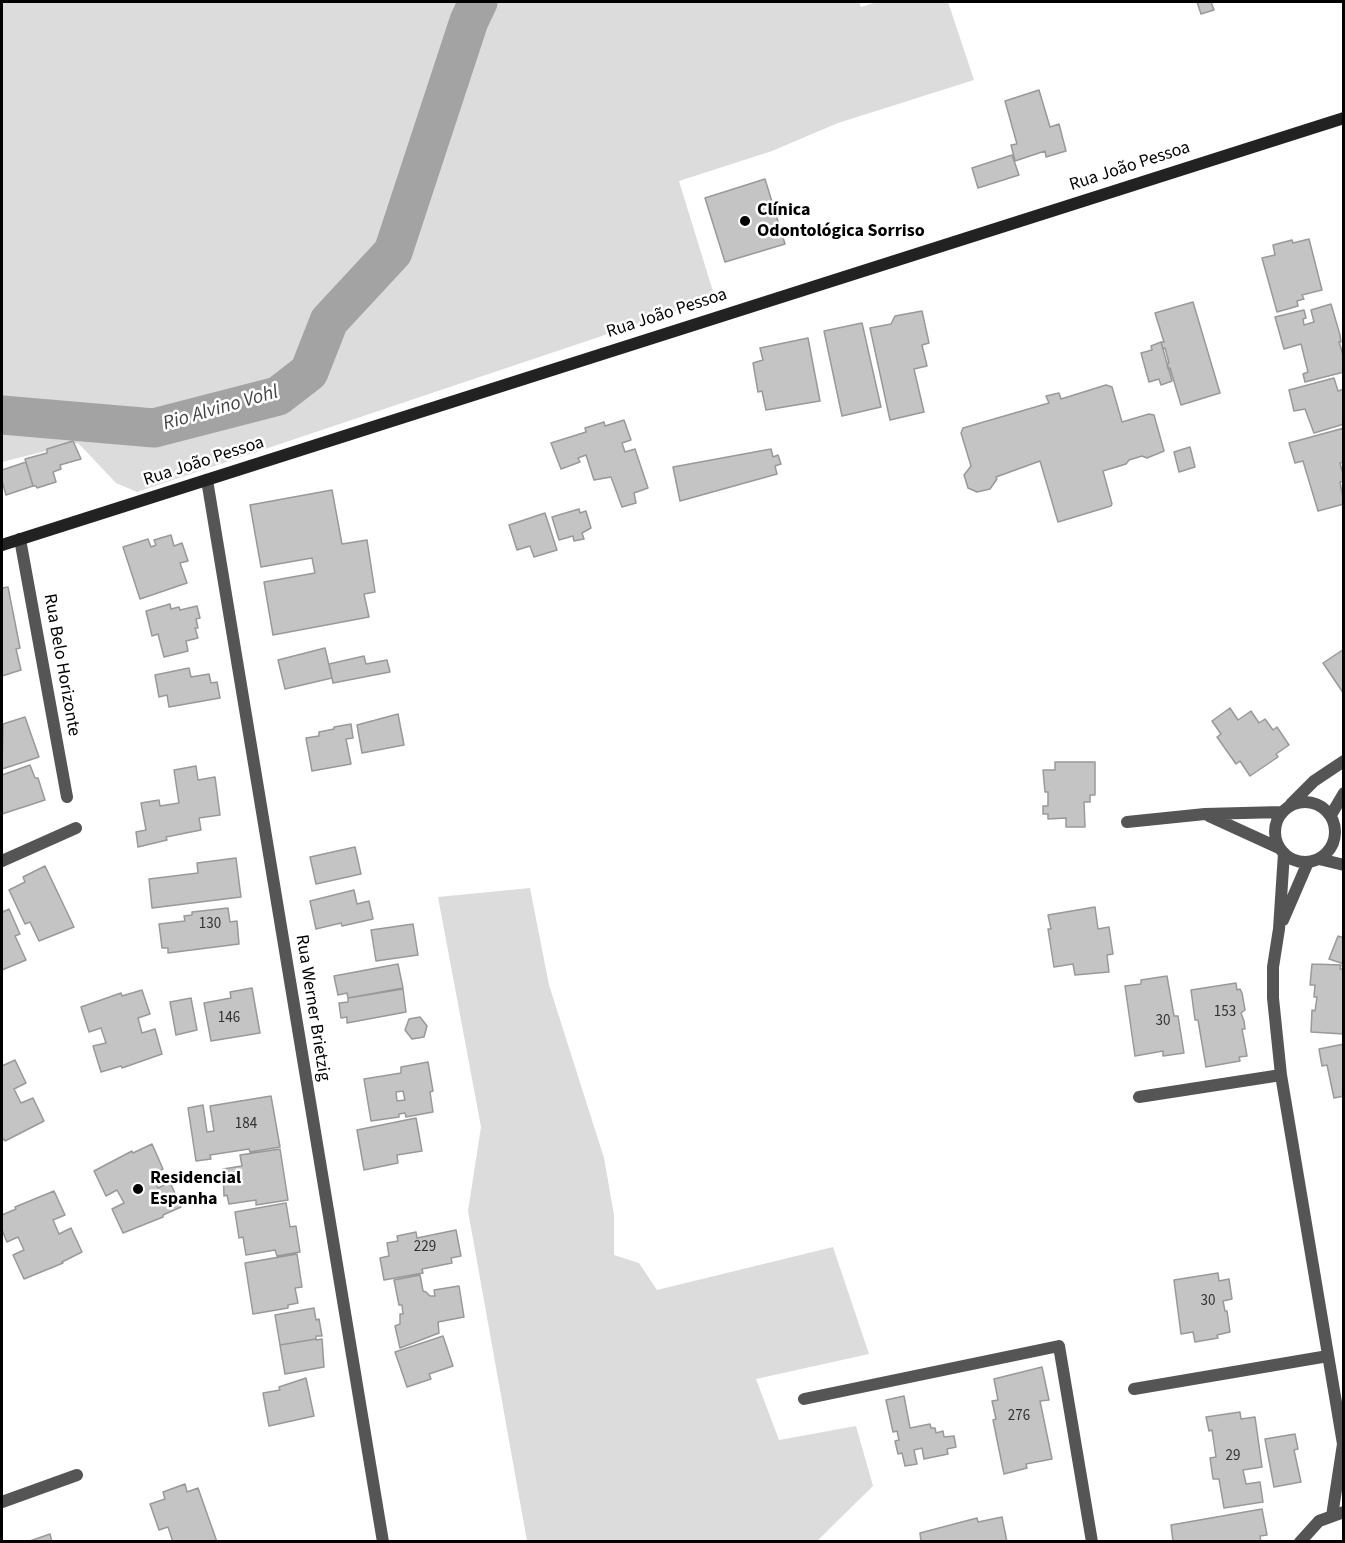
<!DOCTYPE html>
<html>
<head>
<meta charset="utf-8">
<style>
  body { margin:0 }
  #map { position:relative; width:1345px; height:1543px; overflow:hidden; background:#fff; font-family:"Source Sans 3",sans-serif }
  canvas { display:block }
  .frame { position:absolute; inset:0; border:3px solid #000; pointer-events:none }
</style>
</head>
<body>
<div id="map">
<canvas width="1345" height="1543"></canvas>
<div class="frame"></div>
</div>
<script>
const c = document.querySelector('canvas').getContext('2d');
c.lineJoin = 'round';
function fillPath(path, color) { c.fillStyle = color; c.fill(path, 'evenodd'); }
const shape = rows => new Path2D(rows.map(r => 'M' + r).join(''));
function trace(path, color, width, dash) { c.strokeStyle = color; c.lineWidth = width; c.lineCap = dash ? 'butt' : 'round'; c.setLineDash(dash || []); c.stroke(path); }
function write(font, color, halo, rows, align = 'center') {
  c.font = font + ' "Source Sans 3",sans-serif'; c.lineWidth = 5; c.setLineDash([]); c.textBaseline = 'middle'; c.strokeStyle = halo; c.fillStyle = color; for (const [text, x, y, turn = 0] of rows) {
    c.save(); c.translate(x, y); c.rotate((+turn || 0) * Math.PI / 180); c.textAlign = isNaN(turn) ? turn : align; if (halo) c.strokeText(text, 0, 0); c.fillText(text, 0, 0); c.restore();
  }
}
fillPath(shape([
  [2,2,859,2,861,7,877,2,948,2,974,80,838,123,772,151,679,181,715,298,137,492,116,483,78,443,2,462],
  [530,888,549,985,604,1158,614,1215,614,1255,639,1263,657,1290,833,1247,869,1354,756,1379,779,1440,856,1426,873,1486,817,1541,527,1541,468,1211,481,1127,438,897]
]), '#dcdcdc');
trace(shape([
  [2,415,154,428,278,396,309,372,329,321,393,252,469,21,478,2]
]), '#a3a3a3', 39);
const building = shape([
  [1197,2,1211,2,1214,10,1201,14,1197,2],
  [1039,90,1050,127,1059,124,1066,151,1046,157,1045,151,1015,161,1011,145,1017,144,1005,101,1039,90],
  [1012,155,1019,175,978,188,972,168,1012,155],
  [765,179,785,244,725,262,705,198,765,179],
  [1309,239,1322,290,1302,295,1304,299,1297,301,1298,306,1277,312,1262,258,1275,255,1273,245,1292,240,1293,243,1309,239],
  [1193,302,1220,393,1181,405,1170,368,1168,369,1167,364,1169,363,1165,348,1163,349,1161,342,1164,342,1155,313,1193,302],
  [1331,304,1340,335,1341,342,1339,342,1344,358,1344,372,1305,382,1303,374,1308,372,1301,344,1284,349,1275,317,1304,310,1306,318,1303,319,1304,325,1314,322,1311,310,1331,304],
  [922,311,929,343,922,345,927,366,914,369,924,412,890,420,870,328,891,324,895,316,922,311],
  [862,323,881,407,842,416,824,331,862,323],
  [808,338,820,401,766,410,762,391,758,392,753,363,763,360,760,348,808,338],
  [1161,342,1172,381,1161,385,1159,379,1149,382,1141,353,1152,350,1151,346,1161,342],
  [1334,378,1338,391,1344,389,1344,424,1314,433,1305,409,1294,411,1289,390,1334,378],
  [1106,385,1112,387,1122,422,1149,414,1154,415,1164,451,1147,458,1142,456,1129,460,1126,464,1103,471,1112,504,1111,506,1058,522,1040,461,996,477,997,479,990,489,977,492,968,488,964,475,971,466,961,433,963,428,1049,403,1046,396,1059,393,1061,399,1106,385],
  [624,420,631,440,622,443,625,452,635,449,648,488,634,493,636,503,622,507,611,477,594,480,586,455,578,458,580,462,561,469,551,443,586,432,585,428,604,422,605,426,624,420],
  [1344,428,1344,462,1340,463,1344,478,1344,481,1340,482,1344,504,1318,511,1303,461,1295,463,1289,443,1344,428],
  [73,441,81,459,60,465,61,469,53,472,56,482,37,488,36,486,33,486,25,459,47,453,47,449,73,441],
  [1190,447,1195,467,1179,472,1174,452,1190,447],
  [771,449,773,457,778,455,781,464,775,466,777,474,680,501,673,467,771,449],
  [26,462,33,486,6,495,2,481,2,470,26,462],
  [332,490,342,544,367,540,375,592,364,594,369,617,273,635,264,582,315,573,312,558,261,567,250,505,332,490],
  [579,509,580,513,586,511,591,528,582,533,584,539,574,541,573,536,559,540,552,517,579,509],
  [545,513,557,550,534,557,530,546,517,550,509,525,545,513],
  [171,535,174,546,182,543,188,561,180,563,187,583,140,599,123,547,148,539,151,547,156,545,154,540,171,535],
  [8,587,20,648,16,649,21,670,2,676,2,588,8,587],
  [170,604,171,609,179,607,180,610,197,606,200,618,196,619,198,628,195,628,198,638,186,641,188,651,164,657,158,634,152,636,146,611,170,604],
  [325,648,332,678,285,689,278,660,325,648],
  [1344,649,1344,694,1323,663,1344,649],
  [364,656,366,664,387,660,390,672,333,683,329,664,364,656],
  [189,668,191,677,209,674,211,683,217,682,220,698,169,707,167,695,159,697,155,675,189,668],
  [1230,708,1238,720,1251,711,1259,723,1265,719,1273,730,1277,727,1289,745,1276,754,1278,757,1250,776,1240,761,1236,764,1217,737,1221,734,1212,721,1230,708],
  [398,714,404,745,362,753,357,725,398,714],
  [25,717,39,757,2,769,3,724,25,717],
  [351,724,353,738,346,739,351,764,312,771,306,738,319,736,319,732,334,729,334,727,351,724],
  [1055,762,1095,762,1095,795,1090,795,1090,802,1084,802,1085,827,1066,827,1066,818,1048,819,1048,814,1043,814,1043,806,1048,806,1048,792,1045,792,1043,770,1055,770,1055,762],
  [30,765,35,778,38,778,45,800,2,814,2,775,30,765],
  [196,766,198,780,215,777,220,815,199,818,201,830,166,837,167,840,138,847,136,832,146,830,141,803,159,800,160,806,179,803,174,770,196,766],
  [355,847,361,874,316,884,310,857,355,847],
  [236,858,241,897,152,908,149,879,198,873,197,863,236,858],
  [45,866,74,927,39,941,30,922,25,924,9,890,25,882,23,877,45,866],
  [354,890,357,904,369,901,373,919,342,926,341,923,316,929,310,901,354,890],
  [1095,907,1098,929,1109,927,1113,954,1107,955,1109,972,1075,975,1073,964,1054,967,1048,929,1051,929,1048,915,1095,907],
  [2,908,3,912,9,909,20,934,15,936,26,960,2,970,2,908],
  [228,908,230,922,237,921,239,944,168,953,168,948,162,948,159,924,185,921,184,916,192,915,192,912,228,908],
  [413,924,418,955,376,961,371,930,413,924],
  [1338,936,1344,938,1344,964,1329,959,1338,936],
  [398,964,403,988,348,998,347,993,338,995,334,976,398,964],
  [1312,964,1341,965,1340,969,1344,969,1344,1034,1311,1032,1312,1010,1315,1011,1317,997,1314,997,1315,985,1310,985,1312,964],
  [1167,976,1174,1016,1178,1016,1184,1053,1163,1056,1163,1051,1135,1056,1125,986,1141,984,1141,980,1167,976],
  [1236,983,1237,990,1240,989,1242,993,1245,1010,1241,1013,1244,1021,1245,1029,1242,1029,1247,1056,1239,1057,1240,1061,1206,1067,1198,1020,1195,1020,1191,990,1236,983],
  [252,988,260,1033,211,1041,204,1003,231,998,230,992,252,988],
  [403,989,406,1012,347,1023,347,1017,341,1018,339,1003,348,1002,348,998,403,989],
  [142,990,150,1014,138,1018,142,1033,155,1029,162,1054,122,1068,121,1066,101,1072,93,1046,106,1043,101,1028,89,1032,81,1007,121,993,122,996,142,990],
  [191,998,197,1030,176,1035,170,1002,191,998],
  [420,1017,427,1026,424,1037,412,1039,405,1030,409,1019,420,1017],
  [1344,1044,1344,1096,1334,1098,1327,1065,1322,1066,1319,1049,1344,1044],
  [15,1060,26,1083,14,1089,21,1103,33,1098,44,1121,5,1141,4,1139,2,1141,2,1066,15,1060],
  [428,1062,433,1091,430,1092,433,1112,406,1117,405,1113,399,1114,399,1117,371,1121,364,1079,401,1073,401,1067,428,1062],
  [403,1091,405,1100,397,1101,396,1092,403,1091],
  [271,1096,280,1147,250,1152,249,1149,210,1155,211,1159,196,1161,188,1108,203,1105,207,1132,214,1131,210,1106,271,1096],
  [416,1118,422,1151,397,1155,398,1163,364,1170,357,1130,416,1118],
  [152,1144,163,1169,152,1174,158,1188,170,1182,181,1207,163,1215,163,1217,123,1233,112,1209,124,1203,117,1190,106,1196,94,1171,132,1151,133,1153,152,1144],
  [280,1149,288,1200,256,1205,256,1200,229,1204,227,1195,224,1196,223,1169,242,1166,240,1155,280,1149],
  [54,1191,65,1215,53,1220,59,1234,71,1228,82,1252,62,1262,63,1263,24,1279,13,1255,24,1250,18,1237,7,1242,2,1230,2,1215,16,1209,15,1207,54,1191],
  [286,1203,290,1227,296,1226,300,1252,277,1256,275,1250,246,1255,243,1237,239,1238,235,1212,286,1203],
  [456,1230,461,1256,451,1258,452,1263,422,1269,423,1273,384,1280,380,1258,389,1256,387,1243,398,1241,397,1236,416,1232,417,1238,456,1230],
  [297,1254,302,1287,295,1288,298,1303,288,1305,288,1308,253,1314,245,1263,297,1254],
  [1218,1273,1219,1281,1229,1279,1232,1299,1223,1301,1225,1311,1227,1311,1230,1332,1217,1335,1218,1338,1195,1342,1193,1332,1181,1334,1174,1280,1218,1273],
  [420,1275,423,1291,426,1292,430,1296,435,1296,434,1290,459,1286,464,1317,438,1322,439,1333,400,1348,395,1326,400,1324,400,1314,403,1314,402,1305,399,1305,394,1280,420,1275],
  [314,1308,316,1320,319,1319,322,1336,316,1336,316,1339,280,1345,275,1315,314,1308],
  [443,1336,453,1366,429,1374,431,1379,407,1387,395,1352,443,1336],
  [316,1339,316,1340,322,1339,324,1367,285,1374,280,1345,316,1339],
  [1042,1367,1049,1400,1040,1401,1052,1459,1026,1464,1027,1468,1004,1474,993,1420,996,1419,992,1401,998,1400,994,1379,1042,1367],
  [306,1378,314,1416,269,1426,263,1393,280,1390,279,1387,306,1378],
  [904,1396,910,1428,930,1424,931,1428,935,1428,936,1433,943,1431,944,1437,954,1436,956,1447,947,1449,948,1454,924,1459,922,1448,914,1450,917,1464,905,1466,902,1453,898,1454,895,1441,899,1440,897,1431,893,1432,886,1400,904,1396],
  [1240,1412,1241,1419,1255,1417,1262,1467,1243,1470,1246,1484,1260,1482,1263,1502,1224,1508,1219,1479,1213,1479,1210,1458,1216,1457,1212,1430,1209,1431,1206,1417,1240,1412],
  [1295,1434,1298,1449,1294,1450,1301,1482,1274,1487,1265,1439,1295,1434],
  [185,1484,187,1492,198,1488,217,1542,173,1542,168,1527,159,1530,150,1504,165,1499,163,1492,185,1484],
  [1262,1509,1267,1535,1260,1536,1261,1542,1173,1542,1171,1525,1262,1509],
  [1002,1517,1007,1542,921,1542,920,1533,977,1518,978,1522,1002,1517],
  [50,1534,52,1542,27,1542,50,1534]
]);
fillPath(building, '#c4c4c4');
trace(building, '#999', 1.5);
trace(shape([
  [207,480,383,1542],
  [20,539,67,797],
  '1275 832a30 30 0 1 1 60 0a30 30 0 1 1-60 0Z',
  [1291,804,1314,781,1344,761],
  [1331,815,1344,793],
  [1209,816,1279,848],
  [1127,822,1205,814,1281,812],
  [1284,853,1279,929,1273,967,1273,998,1281,1075,1343,1444,1332,1516],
  [1319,859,1344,865],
  [2,861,76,828],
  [1283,920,1308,862],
  [1139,1097,1281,1075],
  [1134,1389,1328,1356],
  [804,1399,1059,1346,1092,1542],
  [2,1502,77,1475],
  [1300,1542,1319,1521,1344,1512]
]), '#555', 12);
trace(shape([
  [2,545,1344,118]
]), '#222', 12);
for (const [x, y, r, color] of [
  [745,221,6,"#000"],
  [138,1189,6,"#000"]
]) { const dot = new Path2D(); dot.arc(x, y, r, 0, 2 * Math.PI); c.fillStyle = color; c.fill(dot); trace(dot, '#fff', 2); }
write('15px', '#313131', null, [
  ["130",210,925],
  ["153",1225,1013],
  ["146",229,1019],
  ["30",1163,1022],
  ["184",246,1125],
  ["229",425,1248],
  ["30",1208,1302],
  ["276",1019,1417],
  ["29",1233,1457]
]);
write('18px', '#000', '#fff', [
  ["Rua João Pessoa",1130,167,-18],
  ["Rua João Pessoa",667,314,-18],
  ["Rua João Pessoa",204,462,-18],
  ["Rua Belo Horizonte",61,665,80],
  ["Rua Werner Brietzig",312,1008,81]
]);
write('bold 18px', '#000', '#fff', [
  ["Clínica",757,211],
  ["Odontológica Sorriso",757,232],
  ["Residencial",150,1179],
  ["Espanha",150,1200]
], 'left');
write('italic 20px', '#444', '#fff', [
  ["Rio Alvino Vohl",221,409,-16]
]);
</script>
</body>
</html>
